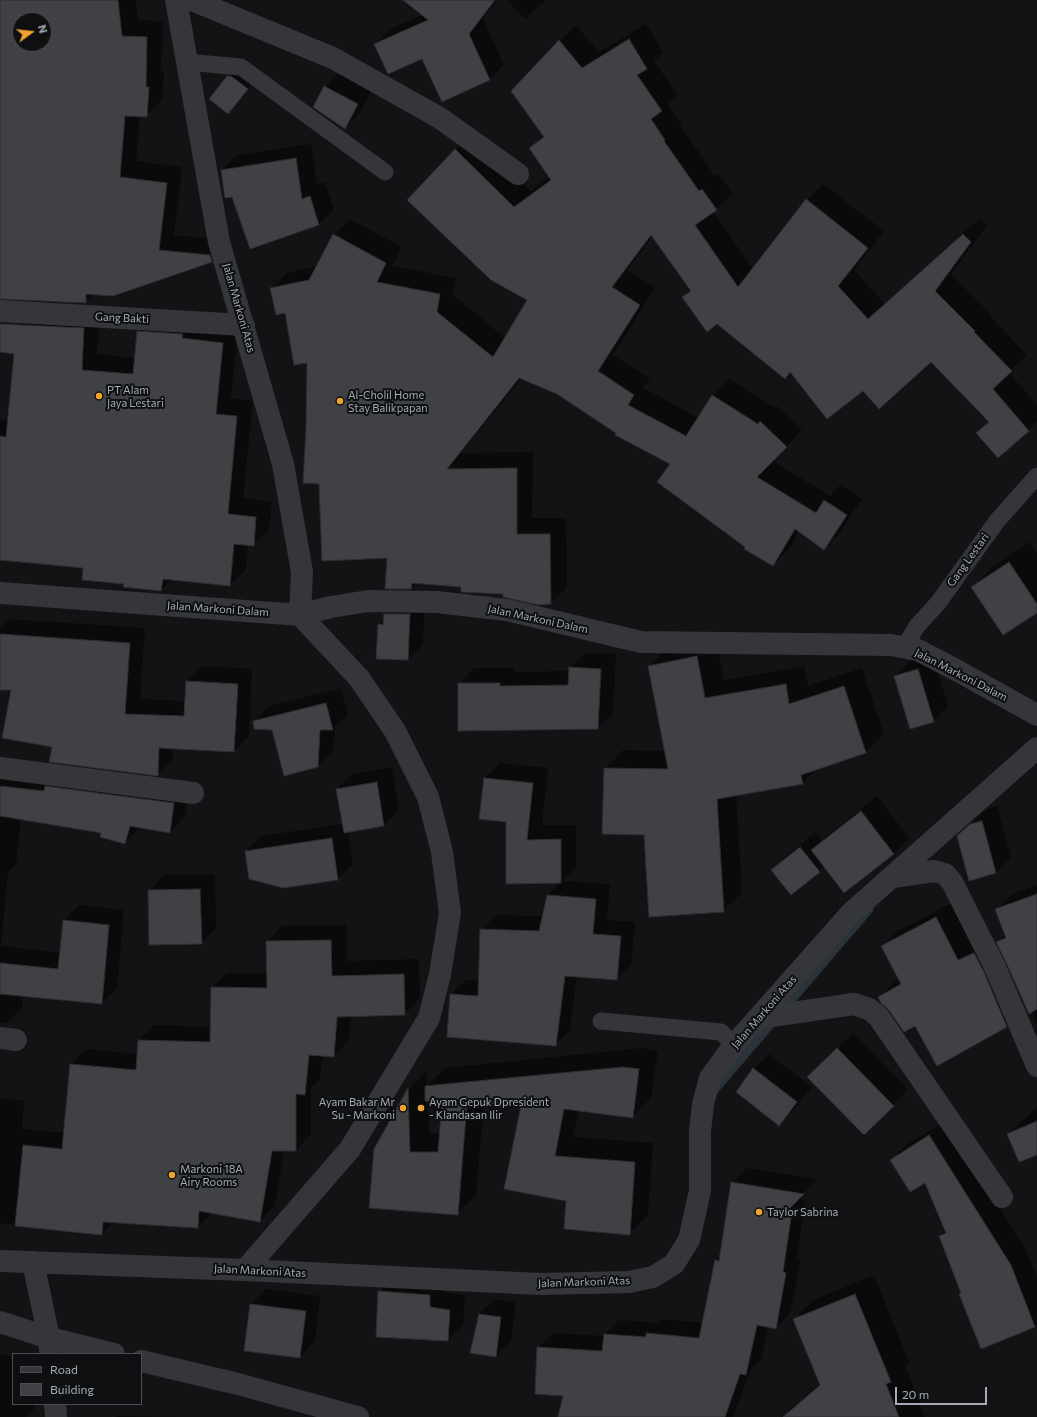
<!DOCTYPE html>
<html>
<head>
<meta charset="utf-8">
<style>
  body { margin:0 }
  #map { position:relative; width:1037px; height:1417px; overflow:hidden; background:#131315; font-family:Commissioner,sans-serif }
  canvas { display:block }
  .legend { position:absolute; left:12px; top:1353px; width:130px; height:52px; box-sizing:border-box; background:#0e0f10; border:1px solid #4a4d52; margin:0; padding:5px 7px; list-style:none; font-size:12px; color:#a5abb5 }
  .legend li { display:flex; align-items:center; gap:8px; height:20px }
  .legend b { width:20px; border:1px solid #4a4d52 }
  .north { position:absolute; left:12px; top:12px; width:40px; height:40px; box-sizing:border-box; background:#0e0f10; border:1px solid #4a4d52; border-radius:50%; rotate:75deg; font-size:11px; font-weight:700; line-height:16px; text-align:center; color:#a5abb5 }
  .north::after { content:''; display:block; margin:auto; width:14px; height:18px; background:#f1a330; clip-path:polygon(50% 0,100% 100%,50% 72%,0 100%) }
  .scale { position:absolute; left:895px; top:1387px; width:92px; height:18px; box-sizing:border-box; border:2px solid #a5abb5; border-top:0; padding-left:5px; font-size:12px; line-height:14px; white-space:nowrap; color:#a5abb5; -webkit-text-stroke:3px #0e0f10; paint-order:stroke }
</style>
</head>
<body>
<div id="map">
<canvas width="1037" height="1417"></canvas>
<ul class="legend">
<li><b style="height:5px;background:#34363a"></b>Road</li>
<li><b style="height:11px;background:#3f4145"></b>Building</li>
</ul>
<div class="north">N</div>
<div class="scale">20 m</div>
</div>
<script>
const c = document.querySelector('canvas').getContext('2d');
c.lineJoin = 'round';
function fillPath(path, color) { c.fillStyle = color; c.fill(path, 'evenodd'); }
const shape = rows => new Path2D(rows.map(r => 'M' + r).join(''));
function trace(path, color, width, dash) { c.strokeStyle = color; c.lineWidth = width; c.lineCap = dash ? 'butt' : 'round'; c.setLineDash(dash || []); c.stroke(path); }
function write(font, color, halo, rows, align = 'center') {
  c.font = font + ' Commissioner,sans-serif'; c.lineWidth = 4; c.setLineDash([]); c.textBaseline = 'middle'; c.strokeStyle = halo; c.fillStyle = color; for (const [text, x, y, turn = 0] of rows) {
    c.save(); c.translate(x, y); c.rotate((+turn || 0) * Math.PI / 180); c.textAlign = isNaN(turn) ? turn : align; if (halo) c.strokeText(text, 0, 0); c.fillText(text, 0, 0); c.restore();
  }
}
fillPath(shape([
  [0,0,136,0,138,20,163,21,161,71,164,72,162,100,146,116,140,116,136,161,182,167,174,235,226,240,227,245,211,261,94,293,85,302,0,282],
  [20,20,44,20,44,44,20,44],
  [435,0,497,0,483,18,504,65,489,80,423,58,376,44,390,29,427,13],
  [507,0,546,0,525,19],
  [646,24,663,52,654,61,677,94,667,104,681,123,680,125,715,176,718,174,733,193,713,212,753,269,807,200,823,184,884,231,854,270,885,304,979,219,987,225,951,274,991,314,989,315,1027,355,1009,373,1037,405,1037,422,1028,430,978,433,990,421,931,360,863,389,791,372,785,377,683,297,691,289,653,236,627,270,655,288,613,355,650,378,643,388,699,418,713,395,729,379,775,408,777,406,802,430,773,461,830,496,841,484,862,499,840,532,824,548,799,531,789,549,773,565,747,547,672,464,617,432,558,393,522,378,461,453,533,452,532,518,566,518,567,587,551,603,462,586,416,583,411,588,388,557,320,483,307,430,308,362,286,311,271,289,287,273,318,266,334,235,350,219,402,247,392,266,456,278,453,295,505,338,528,300,455,150,472,134,531,191,550,177,530,148,544,135,560,41,576,25,599,52],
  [236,69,254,81,228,113,228,76],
  [340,71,372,89,360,113,344,128,325,87],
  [311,144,317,184,325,182,334,209,319,224,251,248,233,195,222,170,237,155],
  [34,309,100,313,97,354,136,358,138,332,154,316,238,327,231,398,253,401,243,498,272,502,269,529,253,545,248,545,246,569,230,585,172,579,161,590,125,583,84,567,0,559,0,419,9,420,18,325],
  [1029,542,1036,553,1037,552,1037,612,973,587,993,567],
  [400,599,425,599,423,644,408,659,377,658,379,625,384,619,385,614],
  [10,619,145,628,140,699,186,701,186,682,202,666,252,669,249,736,234,751,173,748,173,760,157,775,53,746,12,690,0,689,0,628],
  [716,638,724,680,804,666,808,686,862,668,884,734,865,753,817,768,803,783,736,794,742,893,723,911,645,834,605,769,623,750,665,751,649,666,668,647],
  [585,653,616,654,613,713,598,728,459,684,474,668,515,668,515,672,569,671,570,668],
  [933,654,948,706,933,722,895,676,910,661],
  [341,688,348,714,335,727,333,751,318,766,273,729,254,721,269,706],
  [500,763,548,768,542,825,576,825,576,867,563,881,610,884,607,920,635,922,631,965,617,979,577,976,570,1030,555,1045,448,1036,451,994,466,980,479,981,481,930,496,915,543,916,548,895,560,882,507,821,485,778],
  [392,767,399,810,384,825,348,831,353,864,337,880,246,851,261,836,343,824,337,789,352,774],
  [0,770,189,788,185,816,170,832,140,827,125,843,102,833,23,819,21,821,16,864,8,872,1,946,61,953,64,920,80,905,124,910,117,988,102,1003,23,996,22,1008,7,1023,0,1022],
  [877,796,909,838,894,853,845,891,825,865,819,871,772,870,788,855,815,832,822,840],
  [997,806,1011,857,996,872,958,836,987,809],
  [215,874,216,928,201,943,149,891,164,875],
  [1037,885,1037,1025,1033,1011,998,942,1006,935,996,910,1012,894],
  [952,903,1021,1010,1006,1026,916,1025,879,997,895,982,900,979,883,946,898,931],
  [346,925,347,961,419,959,420,998,405,1014,351,1016,349,1040,334,1056,323,1055,320,1079,311,1088,311,1134,296,1150,284,1150,275,1206,259,1221,212,1213,198,1227,114,1222,101,1234,0,1223,0,1098,24,1101,22,1129,64,1133,71,1064,86,1049,138,1054,139,1040,154,1025,211,1027,212,988,227,973,268,973,267,942,282,926],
  [853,1033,908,1090,864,1134,808,1077],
  [642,1048,658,1051,651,1098,632,1117,579,1110,573,1137,653,1143,648,1215,629,1234,567,1201,522,1105,484,1103,476,1195,457,1214,375,1149,409,1089,426,1071,427,1086,445,1068],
  [427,1100,443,1101,440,1133,429,1133],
  [769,1054,812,1087,794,1109,779,1125,754,1069],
  [1037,1107,1037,1154,1008,1134],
  [945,1121,1026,1250,1037,1278,1037,1324,1035,1326,981,1348,940,1236,946,1230,925,1182,891,1160,906,1145],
  [747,1168,818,1179,800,1197,805,1203,797,1258,801,1259,790,1313,776,1328,768,1326,761,1360,750,1370,733,1417,560,1417,564,1395,538,1348,553,1333,605,1336,605,1334,619,1320,658,1323,662,1319,703,1323,716,1260,721,1255,732,1183],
  [874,1275,909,1362,905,1366,925,1417,782,1417,820,1383,794,1319,813,1300],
  [394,1277,445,1280,444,1292,465,1295,463,1325,447,1340,379,1292],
  [266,1289,320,1296,315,1341,300,1357,251,1304],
  [495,1299,516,1302,511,1340,496,1356,479,1314],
  [0,1355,13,1356,13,1404,34,1404,34,1409,26,1417,0,1417],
  [117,1416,185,1417,116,1417]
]), '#0007');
trace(shape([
  [715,1089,869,909]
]), '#2a3339', 9);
const building = shape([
  [0,0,118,0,122,36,147,37,146,87,149,87,147,117,125,116,120,177,167,183,159,250,210,255,212,262,113,296,86,294,86,303,0,299,0,0],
  [20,20,44,20,44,44,20,44,20,20],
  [403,0,495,0,469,34,490,80,442,102,422,59,388,74,374,44,428,20,403,0],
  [629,39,647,69,637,75,662,111,651,119,665,140,664,141,699,191,702,189,717,210,695,225,738,287,806,199,868,248,838,286,868,319,963,234,971,242,935,291,975,331,974,332,1012,371,993,389,1029,431,998,458,976,433,989,422,931,362,879,409,863,391,827,419,790,372,785,379,717,324,707,332,682,297,691,291,651,235,612,287,640,305,598,371,634,395,628,405,686,436,712,395,758,424,760,421,787,447,757,477,816,513,824,500,847,515,824,550,795,529,773,566,744,549,745,547,657,482,670,464,615,435,616,433,557,394,519,378,447,469,517,468,517,534,550,534,551,604,538,605,503,597,503,594,461,592,461,587,412,583,411,589,385,589,387,558,322,561,319,484,303,483,306,430,307,363,294,365,285,313,276,315,270,288,309,280,333,234,386,263,377,282,440,294,437,312,493,357,527,300,491,280,407,200,455,149,514,207,551,180,529,148,544,137,511,91,559,40,582,68,629,39],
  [227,76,231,76,248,89,228,114,209,99,227,76],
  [324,86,358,104,345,129,313,107,324,86],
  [296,158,302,199,310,196,319,225,250,249,232,197,225,198,221,170,296,158],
  [0,324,84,328,82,370,133,374,137,331,183,334,182,338,223,343,216,414,237,416,228,514,256,517,254,546,234,544,230,586,163,579,161,591,123,587,124,584,82,580,83,568,0,560,0,436,6,437,14,354,0,352,0,324],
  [1009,562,1037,604,1037,613,1003,635,971,587,1009,562],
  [384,614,410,614,408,660,376,659,378,624,383,625,384,614],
  [0,634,130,643,125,714,184,716,186,681,238,684,234,752,159,748,158,776,49,762,52,747,2,738,11,690,0,690,0,634],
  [697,656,705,698,786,684,789,704,844,686,866,753,801,775,803,784,717,799,724,912,649,917,644,835,602,834,604,768,668,769,648,666,697,656],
  [569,667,601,669,598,729,458,731,458,683,500,683,500,686,568,685,569,667],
  [918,669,934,722,910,729,894,676,918,669],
  [326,703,333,730,320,730,318,767,284,776,272,730,254,729,253,721,326,703],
  [484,778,533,783,527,840,561,839,561,883,506,884,506,822,479,819,484,778],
  [377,782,384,826,344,833,336,789,377,782],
  [0,786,44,791,45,786,174,803,170,833,130,826,125,844,100,837,101,833,0,816,0,786],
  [861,811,894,854,844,893,811,850,861,811],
  [982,821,996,873,969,881,957,836,970,824,982,821],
  [332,838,338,880,283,888,249,879,245,851,332,838],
  [800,847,820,872,791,895,771,870,800,847],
  [200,889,202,944,149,945,148,890,200,889],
  [1037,894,1037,1009,1029,1014,1006,962,996,942,1006,938,995,909,1037,894],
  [547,895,596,899,593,934,621,936,617,980,565,976,556,1046,447,1037,450,994,478,996,480,929,539,931,547,895],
  [936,917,958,960,974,953,984,972,1007,1027,937,1066,915,1026,904,1032,888,1009,881,1003,878,997,901,984,881,946,936,917],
  [63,920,109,925,102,1004,0,994,0,963,58,969,63,920],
  [331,940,332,976,404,974,405,1015,337,1017,334,1057,309,1055,305,1095,296,1094,296,1151,272,1151,260,1222,199,1211,198,1228,103,1222,102,1235,15,1226,23,1145,62,1149,70,1064,136,1070,138,1040,210,1042,211,987,267,988,266,941,331,940],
  [837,1048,894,1106,864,1135,807,1077,837,1048],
  [623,1067,639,1069,633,1118,564,1109,555,1156,635,1162,630,1235,564,1229,566,1201,504,1189,521,1106,467,1103,458,1215,369,1208,374,1149,408,1088,410,1152,438,1152,442,1102,425,1101,425,1086,623,1067],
  [753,1068,797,1102,779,1126,736,1092,753,1068],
  [1037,1121,1037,1155,1019,1162,1007,1134,1037,1121],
  [929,1135,1011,1265,1035,1327,981,1349,959,1294,961,1293,939,1236,946,1233,925,1183,910,1192,890,1160,929,1135],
  [731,1182,804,1194,786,1212,791,1218,783,1272,786,1273,776,1329,757,1325,746,1375,740,1374,725,1417,558,1417,563,1396,535,1394,537,1347,602,1351,604,1334,646,1337,646,1333,699,1338,715,1260,719,1261,731,1182],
  [378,1291,430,1295,430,1307,450,1310,448,1341,376,1337,378,1291],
  [855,1294,891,1382,886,1384,899,1417,783,1417,820,1385,793,1319,855,1294],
  [250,1304,306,1311,300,1358,244,1351,250,1304],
  [479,1314,501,1317,496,1357,470,1353,479,1314]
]);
fillPath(building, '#3f4145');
trace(building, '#2d2e31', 1);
trace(shape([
  [186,62,241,67,385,172],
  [904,648,917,626,938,603,997,521,1037,476],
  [601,1021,721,1032,734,1045]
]), '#34363a', 17);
trace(shape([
  [176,0,219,242,283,464,302,572,300,615],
  [192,0,333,58,440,118,518,174],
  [0,311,244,325],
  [0,593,300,615,331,607,368,601,437,602,507,610,641,642,891,645,918,650,958,671,1037,715],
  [0,768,193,793],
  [893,877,934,871,945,874,952,882,995,967,1037,1066],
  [758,1018,854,1004,869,1009,878,1016,1002,1197],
  [0,1038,16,1040],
  [0,1261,245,1270,540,1284,629,1282,653,1277,674,1264,689,1240,700,1191,700,1132,703,1104,710,1078,734,1045,851,913,1037,748],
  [33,1262,49,1338,50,1351],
  [245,1270,350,1149,429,1018,440,974,450,913,442,852,428,797,395,731,359,678,300,615],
  [0,1322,49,1338,114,1354],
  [141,1361,238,1384,358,1417],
  [55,1404,56,1417]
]), '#34363a', 22);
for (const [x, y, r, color] of [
  [99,396,4,"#f1a330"],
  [340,401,4,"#f1a330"],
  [403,1108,4,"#f1a330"],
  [421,1108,4,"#f1a330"],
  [172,1175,4,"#f1a330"],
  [759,1212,4,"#f1a330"]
]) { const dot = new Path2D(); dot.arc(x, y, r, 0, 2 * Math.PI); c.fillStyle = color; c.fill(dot); trace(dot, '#0e0f10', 1.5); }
write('11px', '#a5abb5', '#0e0f10', [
  ["Jalan Markoni Atas",239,308,74],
  ["Gang Bakti",122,318,3],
  ["Gang Lestari",968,560,-54],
  ["Jalan Markoni Dalam",218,609,4],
  ["Jalan Markoni Dalam",538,619,12],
  ["Jalan Markoni Dalam",961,675,27],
  ["Jalan Markoni Atas",764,1012,-49],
  ["Jalan Markoni Atas",260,1271,3],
  ["Jalan Markoni Atas",584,1282,-2]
]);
write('11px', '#a5abb5', '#0e0f10', [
  ["PT Alam",107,390],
  ["Jaya Lestari",107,403],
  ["Al-Cholil Home",348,395],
  ["Stay Balikpapan",348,408],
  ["Ayam Bakar Mr",395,1102,"right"],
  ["Su - Markoni",395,1115,"right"],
  ["Ayam Gepuk Dpresident",429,1102],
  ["- Klandasan Ilir",429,1115],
  ["Markoni 18A",180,1169],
  ["Airy Rooms",180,1182],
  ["Taylor Sabrina",767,1212]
], 'left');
</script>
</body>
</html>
